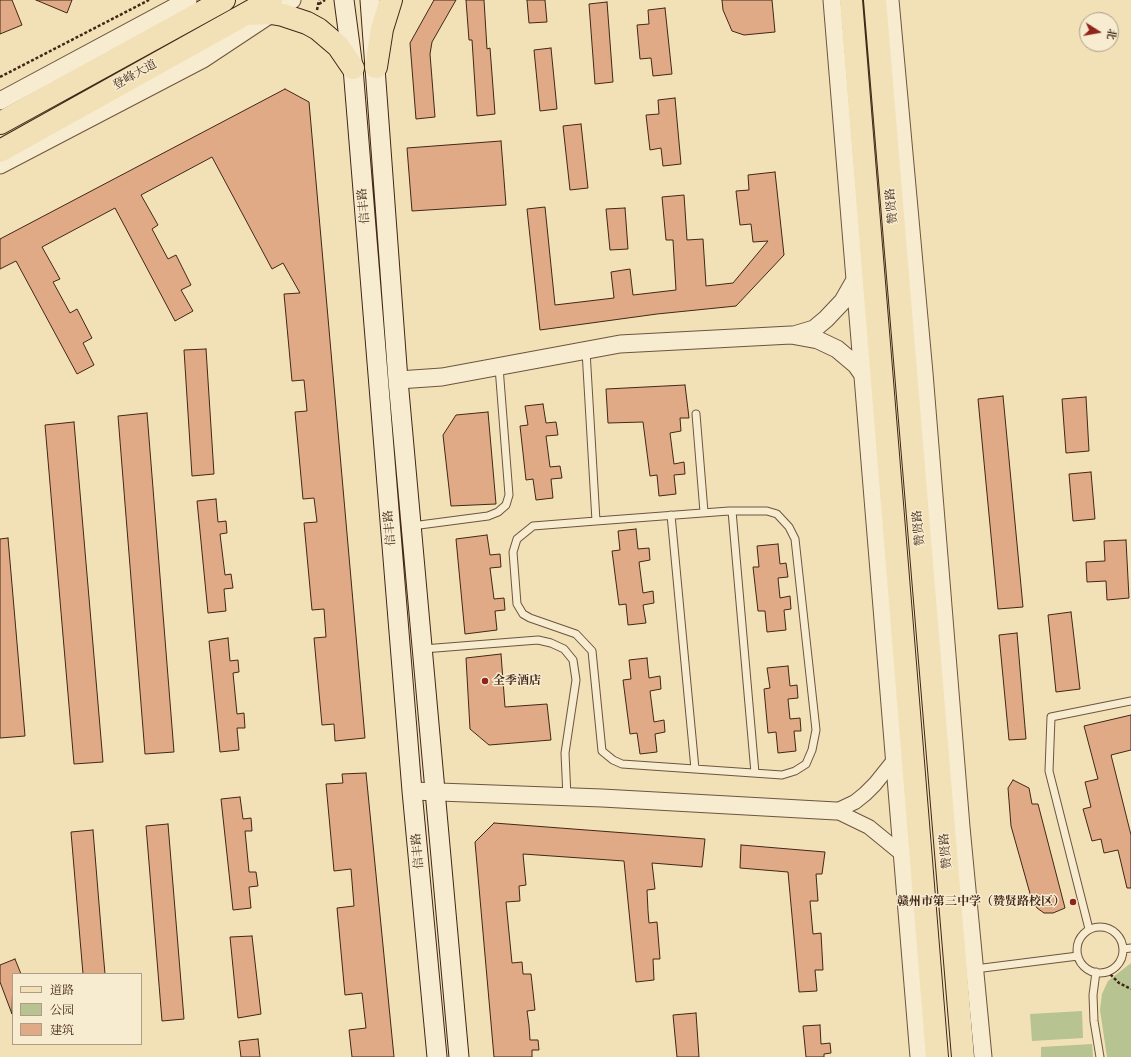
<!DOCTYPE html>
<html>
<head>
<meta charset="utf-8">
<style>
  body { margin:0 }
  #map { position:relative; width:1131px; height:1057px; overflow:hidden; background:#f2e0b6; font-family:"Old Standard TT","Noto Serif SC",serif }
  canvas { display:block }
  .legend { position:absolute; left:12px; top:973px; width:130px; height:72px; box-sizing:border-box; background:#f7ebd0; border:1px solid #ae9d86; margin:0; padding:5px 7px; list-style:none; font-size:12px; color:#412717 }
  .legend li { display:flex; align-items:center; gap:8px; height:20px }
  .legend b { width:20px; border:1px solid #ae9d86 }
  .north { position:absolute; left:1079px; top:12px; width:40px; height:40px; box-sizing:border-box; background:#f7ebd0; border:1px solid #ae9d86; border-radius:50%; rotate:101deg; font-size:11px; font-weight:700; line-height:16px; text-align:center; color:#412717 }
  .north::after { content:''; display:block; margin:auto; width:14px; height:18px; background:#8f2418; clip-path:polygon(50% 0,100% 100%,50% 72%,0 100%) }
</style>
</head>
<body>
<div id="map">
<canvas width="1131" height="1057"></canvas>
<ul class="legend">
<li><b style="height:5px;background:#f2e0b6"></b>道路</li>
<li><b style="height:11px;background:#b7c391"></b>公园</li>
<li><b style="height:11px;background:#e1aa87"></b>建筑</li>
</ul>
<div class="north">北</div>
</div>
<script>
const c = document.querySelector('canvas').getContext('2d');
c.lineJoin = 'round';
function fillPath(path, color) { c.fillStyle = color; c.fill(path, 'evenodd'); }
const shape = rows => new Path2D(rows.map(r => 'M' + r).join(''));
function trace(path, color, width, dash) { c.strokeStyle = color; c.lineWidth = width; c.lineCap = dash ? 'butt' : 'round'; c.setLineDash(dash || []); c.stroke(path); }
function write(font, color, halo, rows, align = 'center') {
  c.font = font + ' "Old Standard TT","Noto Serif SC",serif'; c.lineWidth = 3; c.setLineDash([]); c.textBaseline = 'middle'; c.strokeStyle = halo; c.fillStyle = color; for (const [text, x, y, turn = 0] of rows) {
    c.save(); c.translate(x, y); c.rotate((+turn || 0) * Math.PI / 180); c.textAlign = isNaN(turn) ? turn : align; if (halo) c.strokeText(text, 0, 0); c.fillText(text, 0, 0); c.restore();
  }
}
fillPath(shape([
  [1131,963,1131,1057,1107,1057,1100,1010,1102,994,1108,981],
  [1082,1011,1083,1038,1032,1041,1030,1014],
  [1092,1044,1093,1057,1041,1057,1041,1047]
]), '#b7c391');
const building = shape([
  [0,0,12,0,22,25,0,34,0,0],
  [36,0,72,0,67,13,36,0],
  [434,0,456,0,432,42,430,54,435,117,416,119,410,43,434,0],
  [466,0,484,0,487,49,490,48,495,114,477,116,472,40,469,40,466,0],
  [527,0,545,0,547,22,529,23,527,0],
  [722,0,772,0,775,32,744,35,732,31,723,10,722,0],
  [607,2,613,82,595,84,589,4,607,2],
  [665,8,672,74,653,76,651,58,640,59,637,25,649,24,648,10,665,8],
  [551,48,557,109,540,111,534,50,551,48],
  [285,89,309,102,365,738,335,741,334,724,322,725,314,638,326,637,324,609,312,610,304,523,317,522,314,498,303,499,295,412,307,411,304,380,292,381,284,294,300,293,283,263,272,269,212,157,141,195,158,225,152,229,168,259,176,255,191,285,181,290,193,311,175,321,115,208,42,247,60,279,53,282,70,313,77,309,92,338,83,343,94,365,77,374,16,261,0,269,0,239,285,89],
  [675,98,681,164,663,166,661,148,650,150,646,115,659,114,658,100,675,98],
  [581,124,588,188,570,190,563,126,581,124],
  [501,141,506,205,412,211,407,148,501,141],
  [775,172,784,255,736,306,657,314,540,330,527,209,545,207,555,305,614,298,611,272,630,269,633,295,676,290,673,240,666,240,662,197,684,195,687,240,703,239,706,286,733,283,768,241,753,242,751,224,740,225,736,191,749,190,748,175,775,172],
  [625,208,628,249,610,250,606,209,625,208],
  [206,349,214,474,192,476,184,350,206,349],
  [685,385,689,418,680,418,681,431,670,433,674,464,684,462,685,474,674,475,676,494,659,496,657,475,650,476,643,422,608,423,606,389,685,385],
  [1003,396,1023,607,998,609,978,399,1003,396],
  [1086,397,1089,451,1066,453,1062,399,1086,397],
  [543,404,546,423,556,422,558,435,546,436,550,467,560,466,562,478,551,479,553,498,536,500,533,479,526,480,520,426,528,425,525,406,543,404],
  [488,412,496,504,451,506,443,435,456,415,488,412],
  [147,413,174,752,145,754,118,416,147,413],
  [74,422,103,762,74,764,45,425,74,422],
  [1091,472,1095,519,1073,521,1069,474,1091,472],
  [216,499,218,522,226,521,227,533,220,534,225,575,231,574,233,588,224,589,226,611,208,613,197,501,216,499],
  [636,529,638,549,649,548,650,560,639,562,643,593,653,591,654,603,643,605,646,623,628,625,626,604,619,605,612,551,620,550,618,531,636,529],
  [487,535,490,555,500,554,501,567,490,568,494,599,504,598,505,610,495,611,497,630,465,634,456,539,487,535],
  [8,538,25,736,0,738,0,539,8,538],
  [1126,540,1129,598,1107,600,1106,581,1087,582,1086,562,1105,561,1104,541,1126,540],
  [778,544,780,564,786,563,788,577,778,578,780,598,790,596,791,609,784,610,786,630,767,632,765,611,758,611,753,567,759,567,757,546,778,544],
  [1071,612,1080,689,1056,692,1048,615,1071,612],
  [1017,633,1026,739,1009,740,999,635,1017,633],
  [228,638,230,661,238,660,239,672,233,673,237,714,244,713,245,728,237,728,239,750,220,752,209,641,228,638],
  [501,654,505,707,547,704,551,740,489,745,470,729,466,658,501,654],
  [647,658,649,678,660,676,661,689,650,691,654,722,664,720,665,732,655,734,657,752,640,754,637,733,630,734,623,680,631,679,629,660,647,658],
  [788,666,790,686,797,685,798,698,788,699,790,719,800,718,801,731,794,731,796,751,778,753,776,732,768,733,764,689,770,688,767,668,788,666],
  [1131,715,1131,750,1111,755,1131,835,1131,888,1127,888,1118,850,1104,853,1101,839,1092,841,1083,809,1091,807,1085,782,1098,779,1084,726,1131,715],
  [366,773,394,1057,352,1057,349,1030,366,1028,362,993,345,995,337,908,354,906,351,869,334,871,326,784,343,783,342,774,366,773],
  [1013,780,1029,788,1032,804,1038,804,1065,908,1053,913,1044,913,1037,908,1031,897,1011,826,1008,788,1013,780],
  [240,797,243,819,251,818,252,831,245,831,249,872,256,872,258,886,249,887,251,908,233,910,221,799,240,797],
  [494,823,705,839,702,867,652,863,655,889,647,890,648,911,649,923,657,922,660,959,653,959,654,980,636,982,624,861,523,854,526,885,519,886,520,901,506,902,512,963,522,962,523,974,531,974,535,1010,527,1011,529,1025,530,1040,538,1040,539,1050,532,1050,532,1057,494,1057,475,842,494,823],
  [168,824,184,1019,162,1021,146,826,168,824],
  [93,830,101,928,105,974,83,974,80,939,71,832,93,830],
  [741,845,825,852,822,874,816,874,818,901,810,901,813,934,821,933,823,970,815,970,817,991,799,992,788,872,740,868,741,845],
  [252,936,261,1014,238,1018,230,937,252,936],
  [15,959,21,974,13,974,12,1014,0,982,0,965,15,959],
  [696,1013,699,1057,677,1057,673,1015,696,1013],
  [820,1025,821,1044,830,1043,831,1053,824,1054,824,1057,806,1057,803,1026,820,1025],
  [258,1039,260,1057,241,1057,239,1041,258,1039]
]);
fillPath(building, '#e1aa87');
trace(building, '#412717', 1);
const service = shape([
  [586,351,596,521,533,526,517,539,513,552,517,604,523,614,530,618,576,634,592,651,602,751,613,760,622,764,782,775,795,771,806,764,812,750,816,730,795,539,789,527,777,514,767,511,729,511,596,521],
  [696,414,704,512],
  [732,511,755,773],
  [671,515,695,769],
  [412,526,488,516,498,512,506,505,509,495,499,367],
  [423,649,538,640,551,643,564,649,573,660,576,680,565,753,567,797],
  '1077 950a23 23 0 1 1 46 0a23 23 0 1 1-46 0Z',
  [1089,929,1049,771,1051,717,1131,701],
  [1123,949,1131,948],
  [975,969,1078,956],
  [1096,972,1093,995,1094,1021,1100,1057]
]);
const minor = shape([
  [836,811,869,827,902,854],
  [836,811,855,802,865,794,875,784,895,759]
]);
const tertiary = shape([
  [832,0,919,1057],
  [890,0,924,373,961,827,983,1057],
  [0,101,188,0],
  [0,165,203,59,292,0],
  [794,335,814,329,826,319,843,301,855,280],
  [398,380,442,377,620,344,791,335,818,340,837,349,856,365,863,375],
  [412,791,602,798,836,811]
]);
const secondary = shape([
  [344,0,353,68,412,791,437,1057],
  [370,0,398,380,459,1057]
]);
const primary = shape([
  [851,0,937,1057],
  [875,0,963,1057],
  [247,14,271,13,283,15,307,23,318,29,338,46,353,68],
  [376,67,382,29,391,0],
  [0,123,224,0],
  [0,151,271,0]
]);
trace(service, '#6d553f', 9);
trace(minor, '#6d553f', 16);
trace(tertiary, '#6d553f', 19);
trace(secondary, '#412717', 21);
trace(primary, '#412717', 24);
trace(shape([
  [319,4,325,0],
  [317,10,319,0],
  [0,77,149,0],
  [1107,971,1119,983,1131,989]
]), '#412717', 2.5, [3, 2]);
trace(service, '#f7ebd0', 7);
trace(minor, '#f7ebd0', 14);
trace(tertiary, '#f7ebd0', 17);
trace(secondary, '#f7ebd0', 19);
trace(primary, '#f2e0b6', 22);
for (const [x, y, r, color] of [
  [485,681,4,"#8f2418"],
  [1073,902,4,"#8f2418"]
]) { const dot = new Path2D(); dot.arc(x, y, r, 0, 2 * Math.PI); c.fillStyle = color; c.fill(dot); trace(dot, '#f7ebd0', 1.5); }
write('12px', '#412717', '#f7ebd0', [
  ["登峰大道",135,75,-29],
  ["信丰路",364,206,-95],
  ["赞贤路",892,206,-95],
  ["信丰路",390,528,-95],
  ["赞贤路",919,528,-95],
  ["信丰路",418,851,-95],
  ["赞贤路",946,851,-95]
]);
write('bold 12px', '#412717', '#f7ebd0', [
  ["全季酒店",493,681],
  ["赣州市第三中学（赞贤路校区）",1065,902,"right"]
], 'left');
</script>
</body>
</html>
